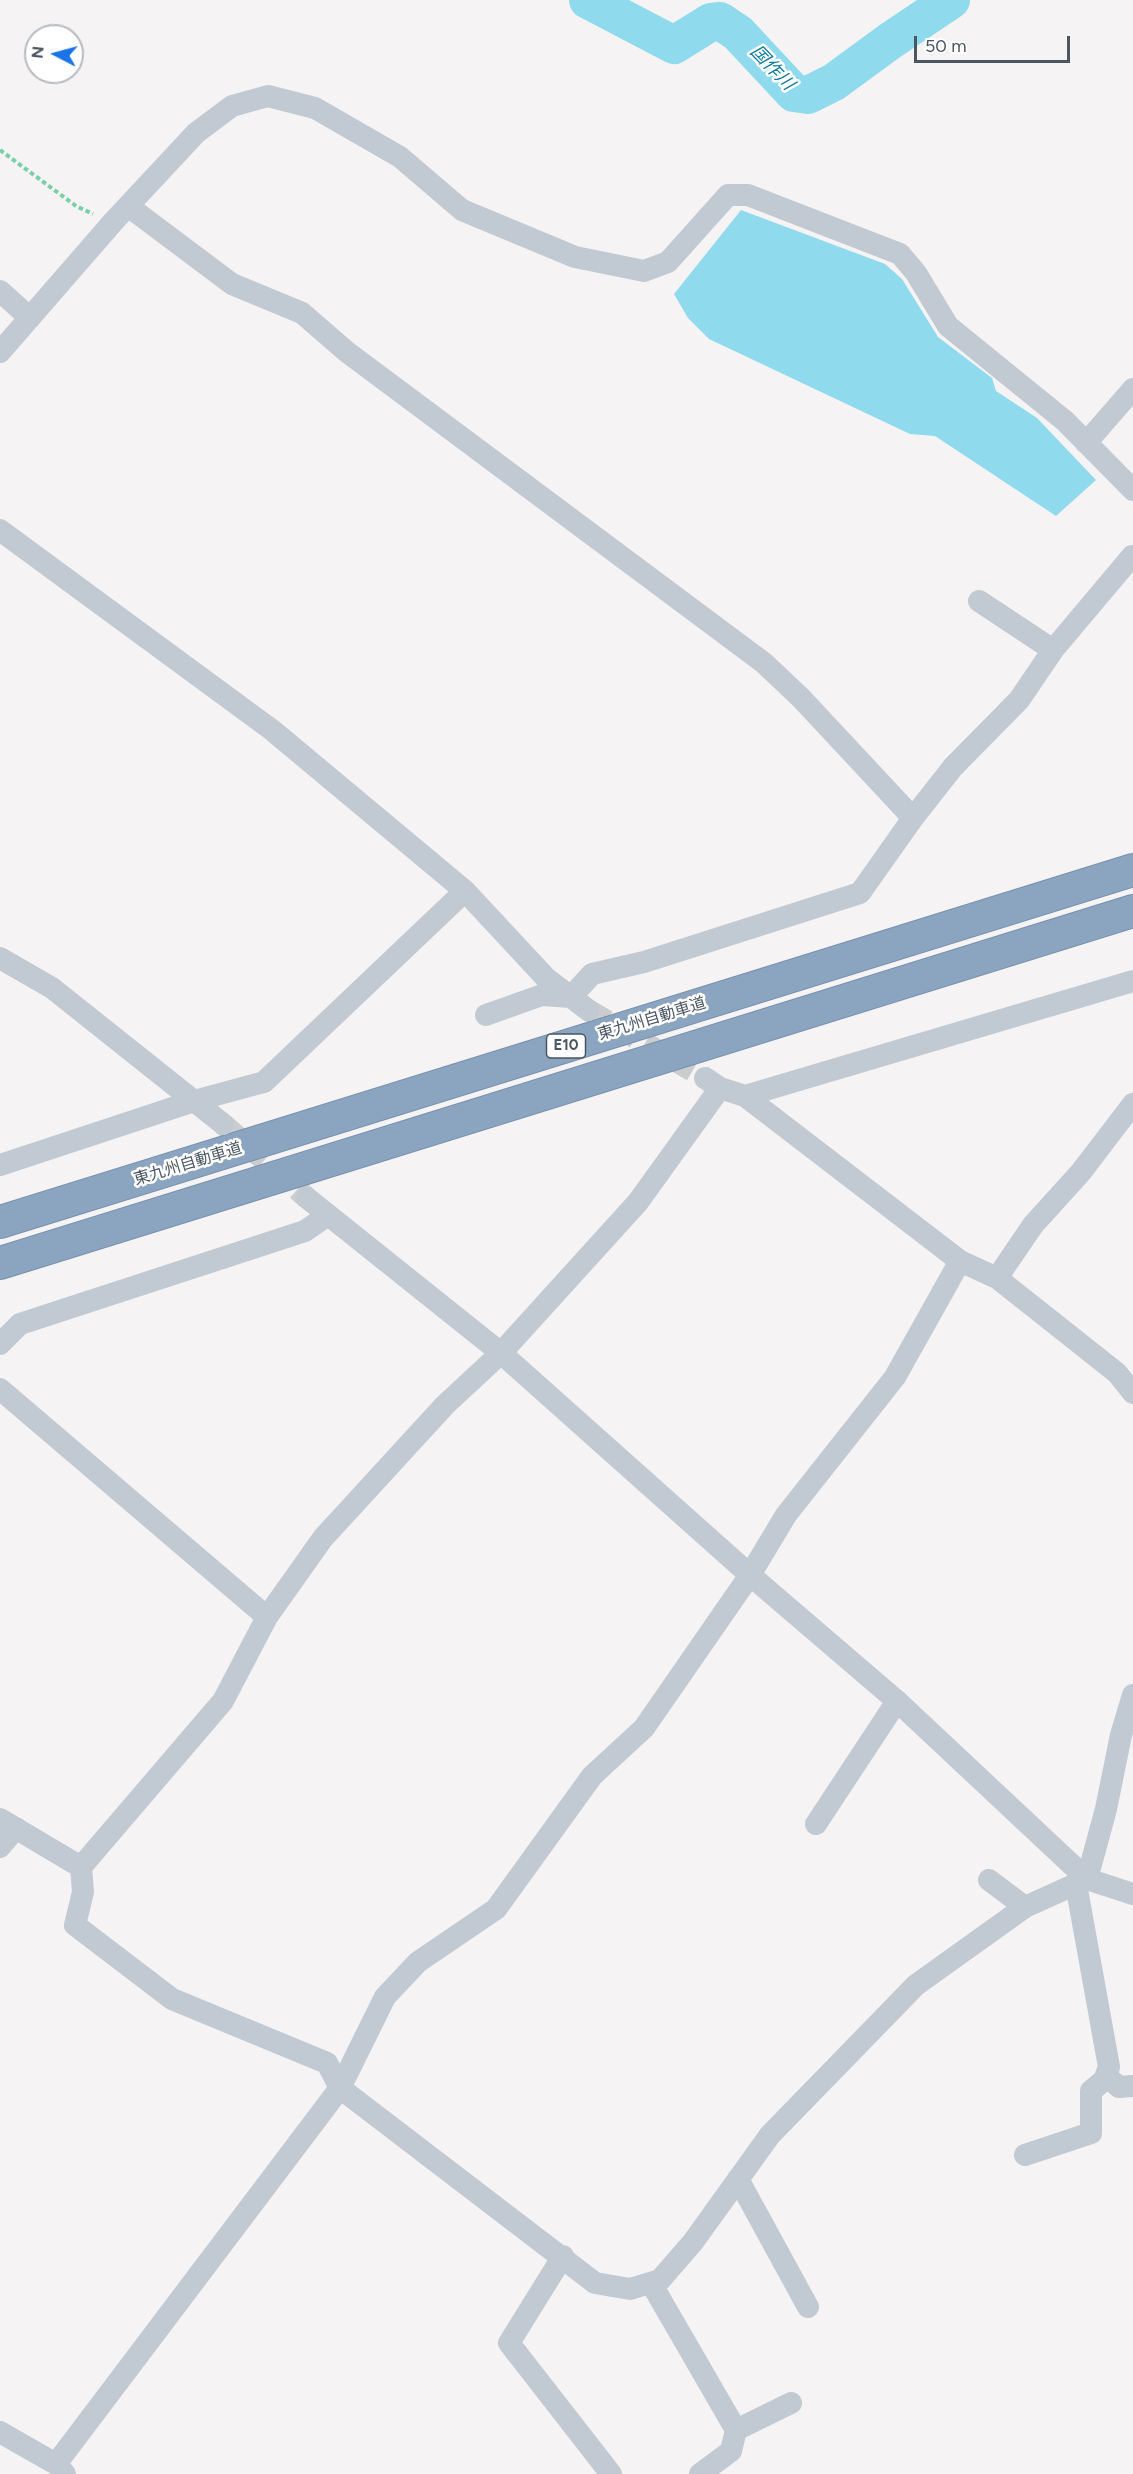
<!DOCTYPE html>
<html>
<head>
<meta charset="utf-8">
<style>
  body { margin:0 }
  #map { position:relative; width:1133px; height:2474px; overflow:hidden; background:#f5f3f3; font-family:Figtree,sans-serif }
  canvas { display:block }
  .north { position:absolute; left:24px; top:24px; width:60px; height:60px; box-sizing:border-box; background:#fff; border:2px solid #b7bbc0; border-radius:50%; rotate:276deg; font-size:16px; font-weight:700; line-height:24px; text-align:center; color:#4a5661 }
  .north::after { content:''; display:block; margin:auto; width:21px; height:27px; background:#1a73e8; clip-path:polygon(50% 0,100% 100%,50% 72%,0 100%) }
  .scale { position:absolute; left:914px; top:36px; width:156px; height:27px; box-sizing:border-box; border:3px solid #4a5661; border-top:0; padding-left:8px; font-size:18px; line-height:21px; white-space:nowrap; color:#4a5661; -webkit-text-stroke:4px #fff; paint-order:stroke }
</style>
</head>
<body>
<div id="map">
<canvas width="1133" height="2474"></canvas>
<div class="north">N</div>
<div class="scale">50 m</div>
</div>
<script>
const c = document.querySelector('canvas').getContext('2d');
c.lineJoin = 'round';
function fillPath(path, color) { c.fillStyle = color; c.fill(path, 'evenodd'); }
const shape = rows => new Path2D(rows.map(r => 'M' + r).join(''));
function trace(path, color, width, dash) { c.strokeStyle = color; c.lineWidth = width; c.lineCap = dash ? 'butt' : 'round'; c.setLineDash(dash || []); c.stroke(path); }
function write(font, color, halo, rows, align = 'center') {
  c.font = font + ' Figtree,"Noto Sans JP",sans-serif'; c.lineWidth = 5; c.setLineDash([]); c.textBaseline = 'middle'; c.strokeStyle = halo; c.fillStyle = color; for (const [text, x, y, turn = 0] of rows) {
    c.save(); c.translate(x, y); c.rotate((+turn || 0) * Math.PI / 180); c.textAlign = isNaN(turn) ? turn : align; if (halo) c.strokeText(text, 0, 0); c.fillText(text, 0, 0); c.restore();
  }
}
fillPath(shape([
  [741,210,885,264,902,279,938,337,992,378,996,391,1037,418,1096,480,1056,516,935,436,910,434,709,339,688,318,674,294]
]), '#90daee');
trace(shape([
  [588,0,674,45,711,22,720,21,738,33,794,93,808,95,834,82,890,41,951,0]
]), '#90daee', 38);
trace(shape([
  [588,1010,705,1078],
  [223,1124,307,1198]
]), '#caccce', 22, [22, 11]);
const highway = shape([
  [0,1222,1133,870],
  [0,1263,1133,911]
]);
trace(highway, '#7690ad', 34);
trace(shape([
  [0,150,76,206,93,214]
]), '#7ad0a6', 4, [4.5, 3]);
trace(shape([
  [128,206,232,284,302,313,347,352,764,663,801,698,913,818],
  [0,291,30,318],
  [0,352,113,222,196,133,232,106,268,96,315,108,400,157,462,210,575,257,644,271,668,262,728,195,748,195,900,254,916,273,948,326,1065,421,1133,490],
  [1086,443,1133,389],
  [0,530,272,730,465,891,546,978,588,1010],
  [979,601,1053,650],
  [0,958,52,988,223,1124],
  [486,1015,542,995,571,997,592,974,644,962,860,893,913,818,953,767,1019,700,1053,650,1132,556],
  [705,1078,720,1088,745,1096,960,1261,997,1278,1117,1373,1133,1393],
  [720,1088,638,1202,501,1353,445,1405,323,1538,267,1617,223,1701,81,1867,83,1892,75,1925,172,1999,327,2063,340,2088,595,2283,630,2289,660,2280,693,2242,770,2135,916,1985,1025,1907,1087,1879,1106,1809,1121,1735,1133,1695],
  [745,1096,1133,981],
  [0,1165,194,1101,264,1082,465,891],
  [307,1198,501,1353,750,1575,897,1701,1087,1879,1133,1894],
  [997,1278,1033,1225,1081,1172,1133,1104],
  [0,1344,20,1324,305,1231,328,1215],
  [0,1389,267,1617],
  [0,1819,81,1867],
  [816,1824,897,1701],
  [0,1847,16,1828],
  [989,1880,1025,1907],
  [1106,2076,1119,2087,1133,2086],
  [1025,2155,1091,2133,1091,2091,1104,2080,1109,2067,1076,1884],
  [738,2179,808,2307],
  [563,2256,509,2343,611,2474],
  [651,2283,736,2430],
  [0,2432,56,2464,65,2474],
  [56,2464,340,2088,385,1997,418,1962,496,1909,592,1776,644,1728,750,1575,786,1515,895,1377,960,1261],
  [700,2474,731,2451,736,2430,791,2403]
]), '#c1cad2', 22);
trace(highway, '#8ba5c1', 32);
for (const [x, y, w] of [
  [566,1046,39]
]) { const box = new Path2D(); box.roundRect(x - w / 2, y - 12, w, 24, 4.5); c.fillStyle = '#fff'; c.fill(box); trace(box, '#4a5661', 1.5); }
write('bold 15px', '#4a5661', null, [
  ["E10",566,1046]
]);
write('16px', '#4a5661', '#fff', [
  ["東九州自動車道",652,1019,-17],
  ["東九州自動車道",188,1164,-17]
]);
write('italic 18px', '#0c7c9b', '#fff', [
  ["国作川",772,68,46]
]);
</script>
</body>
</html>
